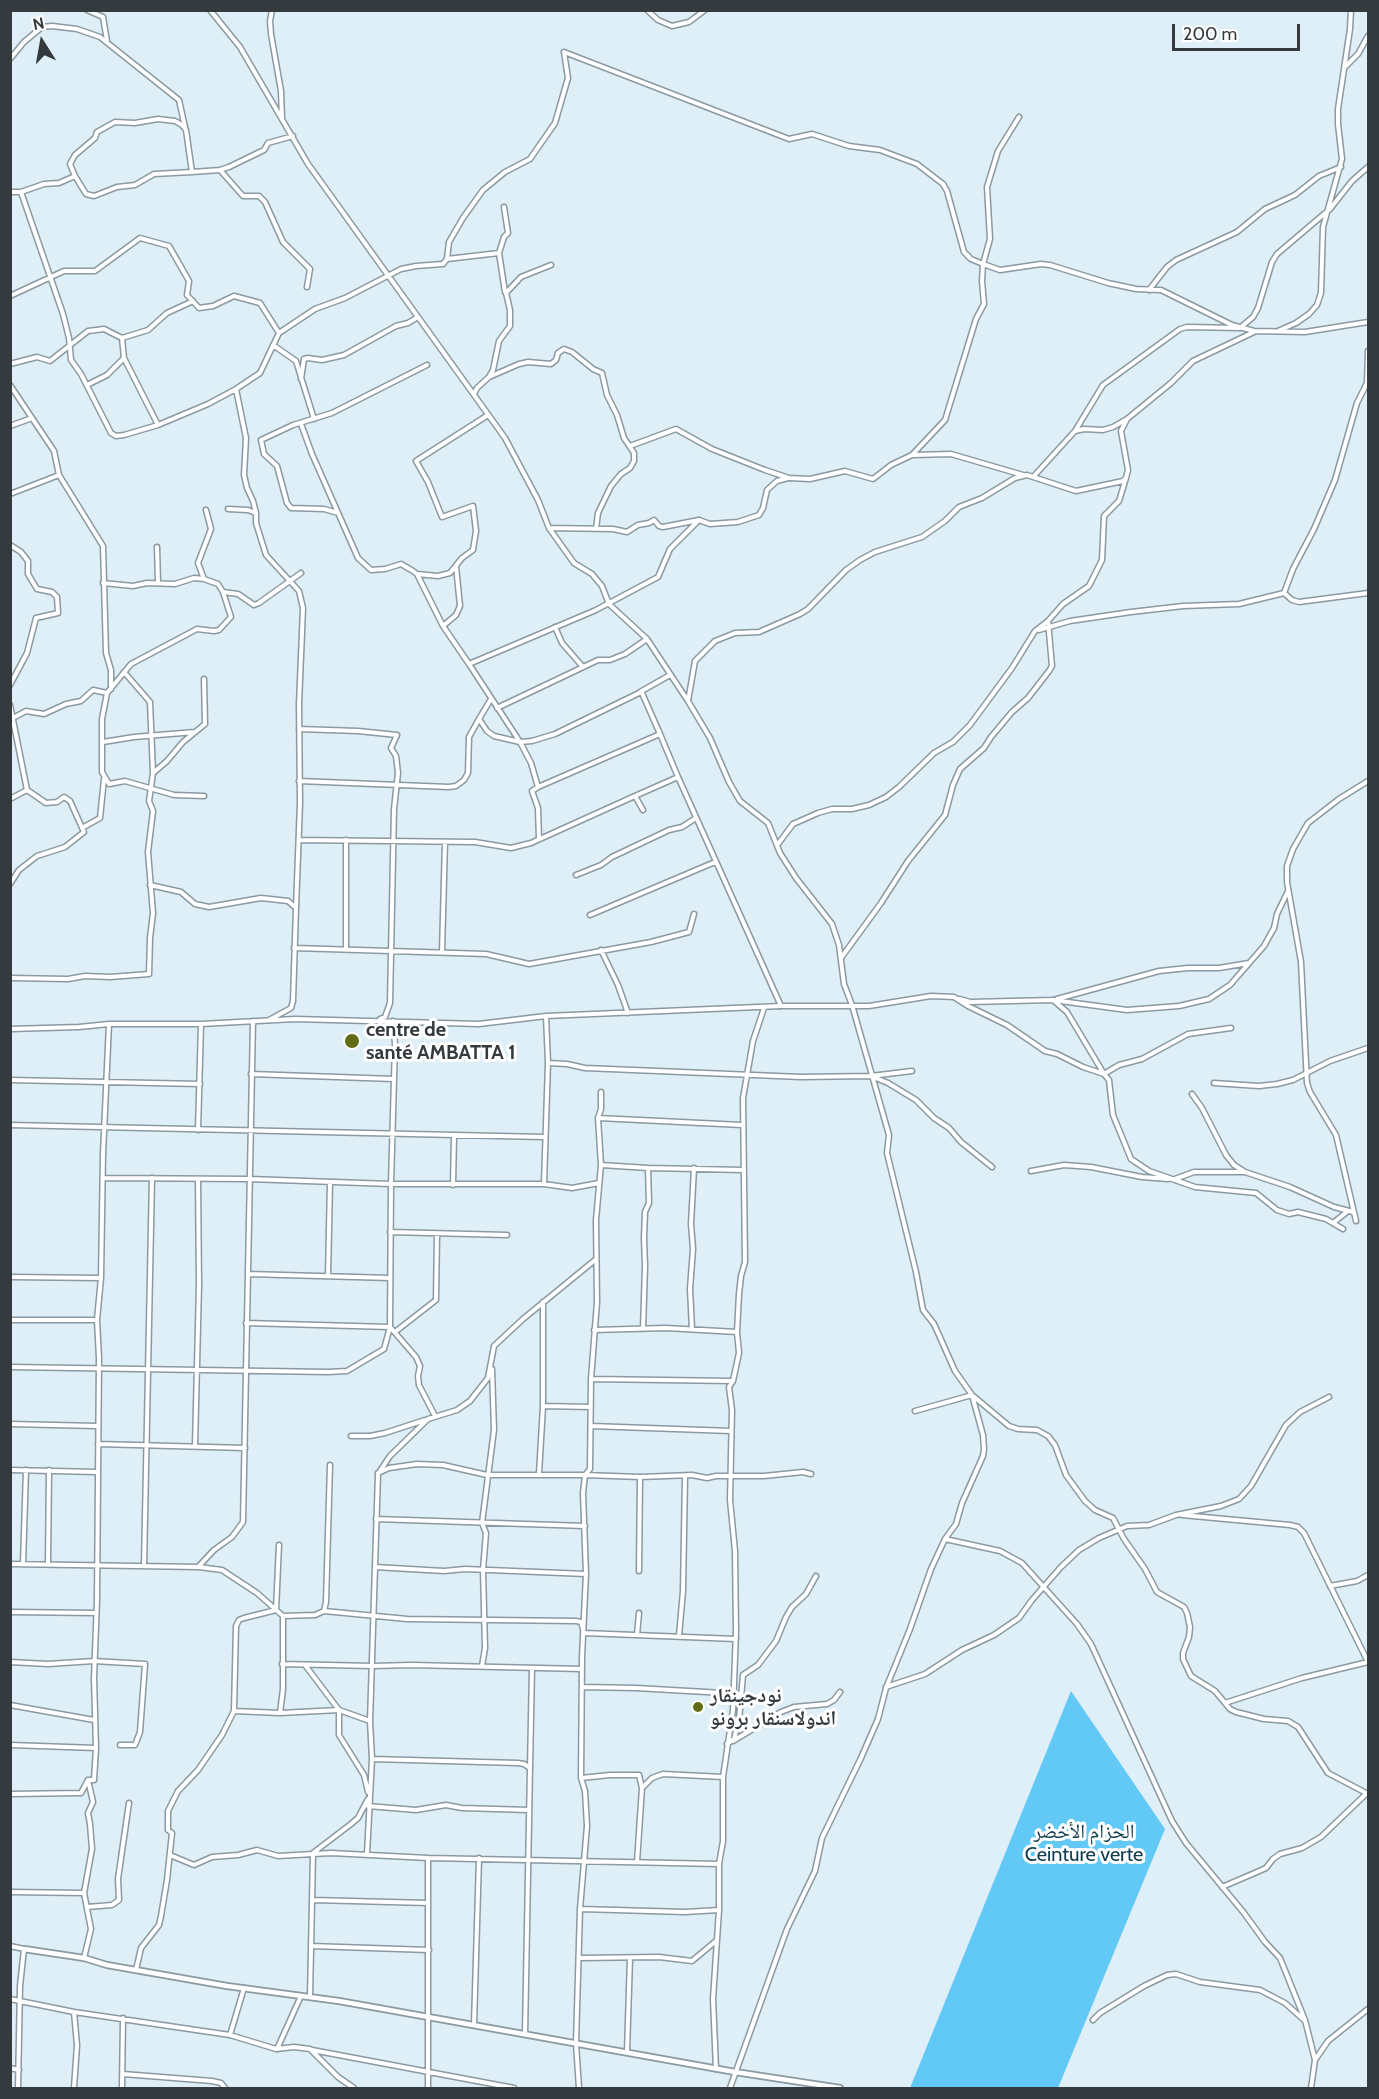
<!DOCTYPE html>
<html>
<head>
<meta charset="utf-8">
<style>
  body { margin:0 }
  #map { position:relative; width:1379px; height:2099px; overflow:hidden; background:#dfeff7; font-family:Cabin,sans-serif }
  canvas { display:block }
  .frame { position:absolute; inset:0; border:12px solid #343a3d; pointer-events:none }
  .north { position:absolute; left:12px; top:12px; width:60px; height:60px; -webkit-text-stroke:4px #fff; paint-order:stroke; rotate:349deg; font-size:16px; font-weight:700; line-height:24px; text-align:center; color:#343a3d }
  .north::after { content:''; display:block; margin:auto; width:21px; height:27px; background:#343a3d; clip-path:polygon(50% 0,100% 100%,50% 72%,0 100%) }
  .scale { position:absolute; left:1172px; top:24px; width:128px; height:27px; box-sizing:border-box; border:3px solid #343a3d; border-top:0; padding-left:8px; font-size:18px; line-height:21px; white-space:nowrap; color:#343a3d; -webkit-text-stroke:4px #fff; paint-order:stroke }
</style>
</head>
<body>
<div id="map">
<canvas width="1379" height="2099"></canvas>
<div class="frame"></div>
<div class="north">N</div>
<div class="scale">200 m</div>
</div>
<script>
const c = document.querySelector('canvas').getContext('2d');
c.lineJoin = 'round';
function fillPath(path, color) { c.fillStyle = color; c.fill(path, 'evenodd'); }
const shape = rows => new Path2D(rows.map(r => 'M' + r).join(''));
function trace(path, color, width, dash) { c.strokeStyle = color; c.lineWidth = width; c.lineCap = dash ? 'butt' : 'round'; c.setLineDash(dash || []); c.stroke(path); }
function write(font, color, halo, rows, align = 'center') {
  c.font = font + ' Cabin,"Noto Naskh Arabic",sans-serif'; c.lineWidth = 6; c.setLineDash([]); c.textBaseline = 'middle'; c.strokeStyle = halo; c.fillStyle = color; for (const [text, x, y, turn = 0] of rows) {
    c.save(); c.translate(x, y); c.rotate((+turn || 0) * Math.PI / 180); c.textAlign = isNaN(turn) ? turn : align; if (halo) c.strokeText(text, 0, 0); c.fillText(text, 0, 0); c.restore();
  }
}
fillPath(shape([
  [1071,1691,1165,1829,1058,2088,910,2088]
]), '#62c8f6');
const minor = shape([
  [87,10,103,17,107,41],
  [210,10,240,47,308,164,505,438,538,500,549,528,574,563,592,574,602,586,609,604,647,639,688,701],
  [272,10,270,21,271,34,281,91,282,119],
  [647,10,658,20,672,26,689,22,705,10],
  [564,52,789,139,812,134,849,146,880,150,917,164,943,184,947,191,964,252,971,259,983,264,1000,270,1041,264,1050,265,1108,283,1136,289,1161,290,1232,325,1254,331,1305,332,1368,322],
  [10,59,24,42,42,27,52,26,77,29,100,37,179,100,185,127],
  [1345,67,1358,54,1368,36],
  [220,170,243,196,259,196,265,202,283,242,310,269,307,287],
  [75,176,70,164,75,155,95,138,97,132,115,122,135,123,158,119,175,121,182,125,186,130,192,172,220,170,229,167,264,150,268,143,293,136],
  [10,192,21,192,44,184,59,183,75,176,86,194,94,196,117,187,135,185,154,174,192,172],
  [21,192,63,314,69,338,71,360,81,374,111,433,116,436,124,435,158,425,208,404,236,389,260,373,279,333,315,309,345,298,401,269,416,266,443,264,447,259,449,242,463,218,483,190,505,172,530,159,555,123,568,78,564,52],
  [504,207,508,233,504,237,499,253,505,292],
  [447,259,499,253],
  [1149,290,1167,267,1176,260,1237,232,1265,209,1295,195,1319,176,1341,167],
  [10,296,64,271,95,271,140,238,169,246,189,281,187,295,199,308,213,306,234,296,260,303,279,333],
  [1278,331,1296,323,1309,314,1317,305,1321,293,1323,227,1342,159,1338,124,1338,109,1350,29,1351,10],
  [273,345,296,361,314,419],
  [124,358,158,425],
  [10,364,37,357,50,361,88,331,104,329,122,338,148,330,167,313,193,301],
  [489,377,519,364,528,362,551,364,556,360,558,353,564,349,572,352,593,369,602,373,607,395,617,415,624,438,634,453,634,461,630,468,621,474,611,486,598,513,596,529],
  [301,379,304,359,308,358,322,360,344,355,396,326,408,323,418,317],
  [10,385,54,451,59,475,103,546,106,653,111,670,111,689],
  [87,385,107,375,124,358,122,338],
  [236,389,246,438,244,475,247,488,253,501,256,513],
  [474,394,477,388,489,377,493,370,499,341,510,326,510,310,506,293,521,277,551,265],
  [301,424,312,454,358,558,371,570,385,569,401,564,413,571,417,574,443,626],
  [10,426,32,418],
  [1075,431,1103,385,1180,329,1187,327,1240,328,1253,317,1258,308,1272,262,1277,254,1330,209,1352,181,1368,167],
  [630,446,676,429,712,449,765,470,789,478,810,479,845,471,873,479,891,465,912,455,945,420,976,319,984,304,982,281,983,264,990,239,987,187,998,151,1019,117],
  [913,455,951,454,1023,475],
  [1034,476,1075,431,1084,429,1103,430,1113,427,1127,419,1171,383,1193,361,1254,332],
  [10,494,59,475],
  [228,509,248,510,256,513,256,523,266,555,299,591,303,608,299,704,300,803,296,908],
  [338,513,324,509,291,508,287,503,277,466,264,454,261,440,293,425,332,413,427,365],
  [549,528,613,529,627,532,638,525,649,523,654,520,659,526,663,527,699,520,710,524,738,522,759,515,763,508,767,490,777,481,788,478],
  [10,545,21,552,28,561,28,574,37,589,52,592,57,597,58,613,36,618,27,653,10,685],
  [157,547,158,583],
  [456,566,460,606,456,615,443,626,469,664],
  [417,574,438,576,450,573,462,558,473,550,476,531,473,506,442,517,428,482,416,461,488,415],
  [204,579,198,563,211,529,206,510],
  [103,583,133,586,147,583,175,584,194,578,204,579,218,584,223,592,231,617,219,630,214,631,197,629,131,664,107,693,102,719,102,772,109,784,125,781,174,795,204,796],
  [223,592,238,594,254,605,259,603,301,573],
  [1284,593,1293,569,1314,529,1335,480,1357,403,1367,383,1368,351],
  [555,627,562,643,583,667],
  [1039,630,1070,621,1131,612,1183,606,1239,604,1284,593,1292,600,1299,602,1368,593],
  [124,672,150,702,153,773],
  [640,692,670,675],
  [10,705,27,790,46,803,57,802,64,797,70,801,84,832,65,847,37,856,19,870,10,884],
  [497,708,598,660,610,660,625,654,647,639],
  [13,718,26,711,44,714,66,704,81,701,93,690,107,693],
  [479,719,491,699],
  [299,729,358,731,397,735,391,748,396,756,398,773,394,809,390,1003,385,1017,380,1019],
  [103,742,134,737,195,732],
  [678,777,781,1006],
  [299,781,449,787,456,786,464,780,468,773,469,737,479,719,487,731,494,736,520,742,532,741,555,734,639,693,642,693,660,734,538,787,531,763,520,742,469,664,596,610,658,577,670,549,699,520],
  [538,787,532,791,538,808,539,839],
  [635,796,678,777,660,734],
  [10,799,27,790],
  [82,828,100,818,104,779],
  [299,840,475,842,511,848,531,843,635,796,643,810],
  [346,840,346,949],
  [778,844,793,824,818,813,832,809,852,809,869,805,886,797,899,787,934,753,953,742,970,725,1012,668,1035,631,1048,621,1063,604,1089,586,1102,560,1104,516,1119,501,1126,478],
  [576,875,601,865,612,857,669,830,682,827,696,818],
  [150,885,181,892,195,904,209,907,261,898,288,901,296,908,293,1001,291,1008,269,1020],
  [590,915,715,862],
  [294,948,486,954,529,964,651,942,689,932,694,914],
  [601,950,618,985,628,1013],
  [442,952,445,842],
  [841,958,881,903,908,861,945,815,953,785,960,769,984,748,991,737,1012,712,1028,698,1049,671,1052,666,1048,621],
  [10,978,68,979,85,976,110,977,149,974,150,938,153,913,148,852,153,811,149,801,153,773,167,761,183,742,205,724,204,679],
  [960,999,970,1002,1053,1000,1127,1010,1179,1006,1209,999,1230,985,1264,946,1274,928,1277,914,1288,891],
  [1057,999,1159,971,1188,968,1219,968,1249,963],
  [1053,1000,1067,1012,1104,1074,1119,1065,1142,1059,1188,1034,1231,1028],
  [10,1029,79,1027,109,1024,201,1024,295,1019,479,1024,546,1016,781,1006,869,1006,931,996,954,997,968,1006,1007,1025,1045,1051,1057,1054,1083,1067,1104,1074,1109,1080,1113,1115,1131,1159,1149,1171,1195,1187,1256,1193,1277,1210,1289,1214,1298,1212,1326,1219,1343,1229],
  [548,1063,567,1064,585,1068,801,1077,871,1076,912,1071],
  [251,1074,394,1079],
  [871,1076,888,1083,916,1100,934,1118,949,1128,961,1142,992,1167],
  [10,1080,200,1084],
  [1214,1083,1259,1086,1277,1084,1293,1080,1330,1061,1368,1048],
  [1192,1094,1202,1108,1226,1155,1234,1165,1245,1172,1290,1187,1334,1207,1353,1212],
  [598,1118,742,1125],
  [10,1125,544,1137],
  [198,1130,201,1024],
  [601,1165,648,1168],
  [1031,1171,1064,1165,1091,1167,1142,1177,1168,1179],
  [103,1178,249,1179,391,1184,544,1184,572,1188,599,1183],
  [1175,1179,1194,1172,1245,1172],
  [544,1184,548,1063,546,1016],
  [453,1185,454,1136],
  [1356,1221,1336,1135,1310,1092,1307,1083,1301,962,1287,882,1287,866,1293,849,1308,823,1339,799,1368,781],
  [1333,1223,1348,1211],
  [390,1232,507,1235],
  [248,1274,390,1278],
  [328,1276,330,1182],
  [10,1277,101,1278],
  [10,1320,97,1320],
  [246,1323,390,1327,416,1357,420,1366,418,1376,419,1385,435,1416],
  [643,1329,645,1266,644,1238,645,1212,649,1203,648,1168,744,1170],
  [692,1329,690,1289,693,1249,691,1224,694,1168],
  [594,1330,666,1328,737,1332],
  [395,1332,436,1300,437,1234],
  [10,1367,328,1372,347,1371,384,1349,390,1327,391,1184,395,1044,393,1021],
  [591,1379,733,1381],
  [543,1406,591,1407],
  [915,1411,972,1395,1009,1426,1018,1429,1037,1430,1048,1436,1055,1445,1066,1475,1085,1501,1095,1510,1113,1518,1124,1539,1145,1569,1157,1592,1184,1607,1187,1613,1190,1627,1189,1637,1183,1653,1183,1659,1191,1676,1215,1691,1230,1709,1236,1712,1264,1719,1288,1721,1298,1727,1328,1773,1368,1794],
  [10,1424,97,1426],
  [591,1426,731,1431],
  [351,1436,370,1436,385,1433,425,1420],
  [98,1444,245,1448],
  [195,1446,199,1285,198,1179],
  [10,1470,97,1472],
  [378,1473,389,1468,417,1464,443,1465,487,1475,585,1475,640,1477,692,1475,707,1478,716,1476,764,1476,803,1472,811,1474],
  [539,1474,543,1406,543,1302],
  [1182,1515,1290,1525,1298,1527,1304,1533,1368,1662],
  [376,1519,585,1526],
  [945,1539,1000,1551,1022,1563,1077,1624,1091,1644,1172,1821,1186,1843,1244,1913,1265,1942,1280,1958,1305,2020,1315,2060,1311,2088],
  [10,1564,199,1567,222,1570,257,1593,283,1616,315,1615,324,1611,407,1619,576,1621,581,1622,584,1633,736,1639],
  [23,1564,26,1470],
  [48,1564,49,1470],
  [144,1566,152,1178],
  [199,1566,214,1550,232,1537,243,1522,253,1021],
  [375,1567,444,1571,465,1569,586,1574],
  [639,1571,640,1477],
  [1330,1586,1357,1581,1368,1575],
  [276,1610,279,1545],
  [324,1611,326,1602,330,1465],
  [10,1612,96,1613],
  [637,1635,639,1613],
  [679,1636,683,1591,685,1477],
  [10,1662,48,1664,94,1661,145,1664,140,1732,135,1745,120,1745],
  [282,1664,372,1666,412,1665,582,1669],
  [305,1665,339,1710,339,1735,364,1775,368,1792],
  [482,1666,485,1648,483,1570,486,1533,482,1523,494,1430,492,1369],
  [582,1687,636,1688,741,1694],
  [886,1687,925,1674,962,1650,994,1635,1019,1618,1032,1600,1061,1567,1079,1550,1099,1538,1127,1526,1149,1525,1176,1515,1221,1506,1239,1499,1251,1486,1286,1425,1300,1412,1329,1397],
  [1225,1703,1302,1678,1368,1662],
  [10,1705,94,1720],
  [234,1711,280,1713,339,1710,370,1721],
  [280,1713,283,1689,283,1616],
  [733,1741,781,1712,794,1707,827,1704,834,1700,840,1692],
  [727,1744,734,1739,739,1720,743,1675,758,1665,776,1641,786,1617,792,1607,806,1594,816,1576],
  [10,1745,96,1748],
  [372,1759,518,1763,524,1764,530,1768,525,2034],
  [530,1768,532,1668],
  [581,1778,610,1775,639,1775,642,1788,652,1778,663,1774,723,1777],
  [10,1794,81,1793,88,1780,94,1780,96,1748,94,1678,97,1600,99,1358,97,1320,101,1278,103,1154,109,1024],
  [368,1806,416,1810,446,1805,462,1808,529,1810],
  [367,1854,372,1759,370,1721,378,1474,390,1456,428,1419,457,1410,470,1401,488,1378,494,1346,523,1319,595,1260],
  [170,1855,194,1865,212,1857,238,1855,257,1850,278,1856,331,1853,428,1858,719,1864],
  [637,1862,642,1788],
  [1222,1887,1257,1872,1266,1868,1273,1859,1280,1854,1302,1848,1321,1837,1367,1793],
  [10,1892,84,1893],
  [312,1900,428,1903],
  [87,1907,112,1905,119,1900,118,1879,129,1803],
  [580,1909,685,1912,719,1910],
  [10,1946,24,1949,20,1986,18,2088],
  [311,1946,429,1950],
  [84,1958,91,1929,84,1893,92,1849,90,1824,88,1813,93,1802,88,1780],
  [579,1958,659,1957,692,1961,716,1941],
  [136,1970,141,1948,159,1925,161,1916,167,1880,172,1833,168,1830,168,1811,178,1791,198,1770,222,1735,234,1711,236,1626,239,1620,244,1618,276,1610],
  [310,1997,313,1853,351,1824,358,1818,368,1799],
  [10,1999,74,2012,230,2035,276,2049,294,2047,310,2049,338,2077,354,2088],
  [1093,2020,1100,2013,1144,1986,1167,1975,1176,1974,1200,1982,1260,1990,1285,2003,1304,2020],
  [474,2025,479,1858],
  [230,2035,244,1988],
  [277,2049,301,1996],
  [312,2050,514,2088],
  [627,2052,630,1958],
  [1315,2060,1328,2041,1368,2009],
  [10,2068,19,2070],
  [716,2069,713,1999,719,1910,719,1864,723,1841,723,1777,733,1710,736,1631,735,1551,730,1500,732,1410,729,1387,733,1381,739,1353,737,1332,739,1294,741,1276,745,1262,743,1098,753,1041,764,1008],
  [123,2074,212,2081,221,2083,225,2088],
  [74,2088,77,2045,74,2012],
  [122,2088,123,2018],
  [428,2088,428,1858],
  [579,2088,576,2043,580,1909,587,1826,585,1791,581,1778,582,1657,586,1574,583,1493,585,1475,590,1469,591,1379,597,1302,596,1220,601,1165,598,1118,601,1109,601,1092],
  [730,2088,787,1929,815,1871,822,1838,861,1758,878,1719,886,1688,910,1629,931,1569,945,1539,956,1524,962,1503,983,1456,984,1449,983,1435,972,1395,955,1371,934,1324,923,1310,916,1272,887,1153,889,1135,852,1005,844,984,839,945,832,924,796,878,780,853,768,823,740,801,729,782,710,738,688,701,695,661,715,641,735,633,759,632,800,614,808,609,846,570,860,560,875,552,922,537,945,521,959,507,982,498,1015,478,1027,475,1076,491,1123,481,1126,478,1128,470,1121,431,1127,419]
]);
const tertiary = shape([
  [24,1949,84,1958,107,1965,227,1986,339,2001,735,2072,840,2088]
]);
trace(minor, '#8b99a1', 7);
trace(tertiary, '#8b99a1', 8);
trace(minor, '#fff', 4);
trace(tertiary, '#fff', 4.5);
for (const [x, y, r, color] of [
  [352,1041,8,"#616c14"],
  [698,1707,6,"#616c14"]
]) { const dot = new Path2D(); dot.arc(x, y, r, 0, 2 * Math.PI); c.fillStyle = color; c.fill(dot); trace(dot, '#fff', 2); }
write('bold 20px', '#343a3d', '#fff', [
  ["centre de",366,1030],
  ["santé AMBATTA 1",366,1053],
  ["نودجينقار",710,1696],
  ["اندولاسنقار برونو",710,1719]
], 'left');
write('20px', '#103d50', '#fff', [
  ["الحزام الأخضر",1084,1832],
  ["Ceinture verte",1084,1855]
]);
</script>
</body>
</html>
